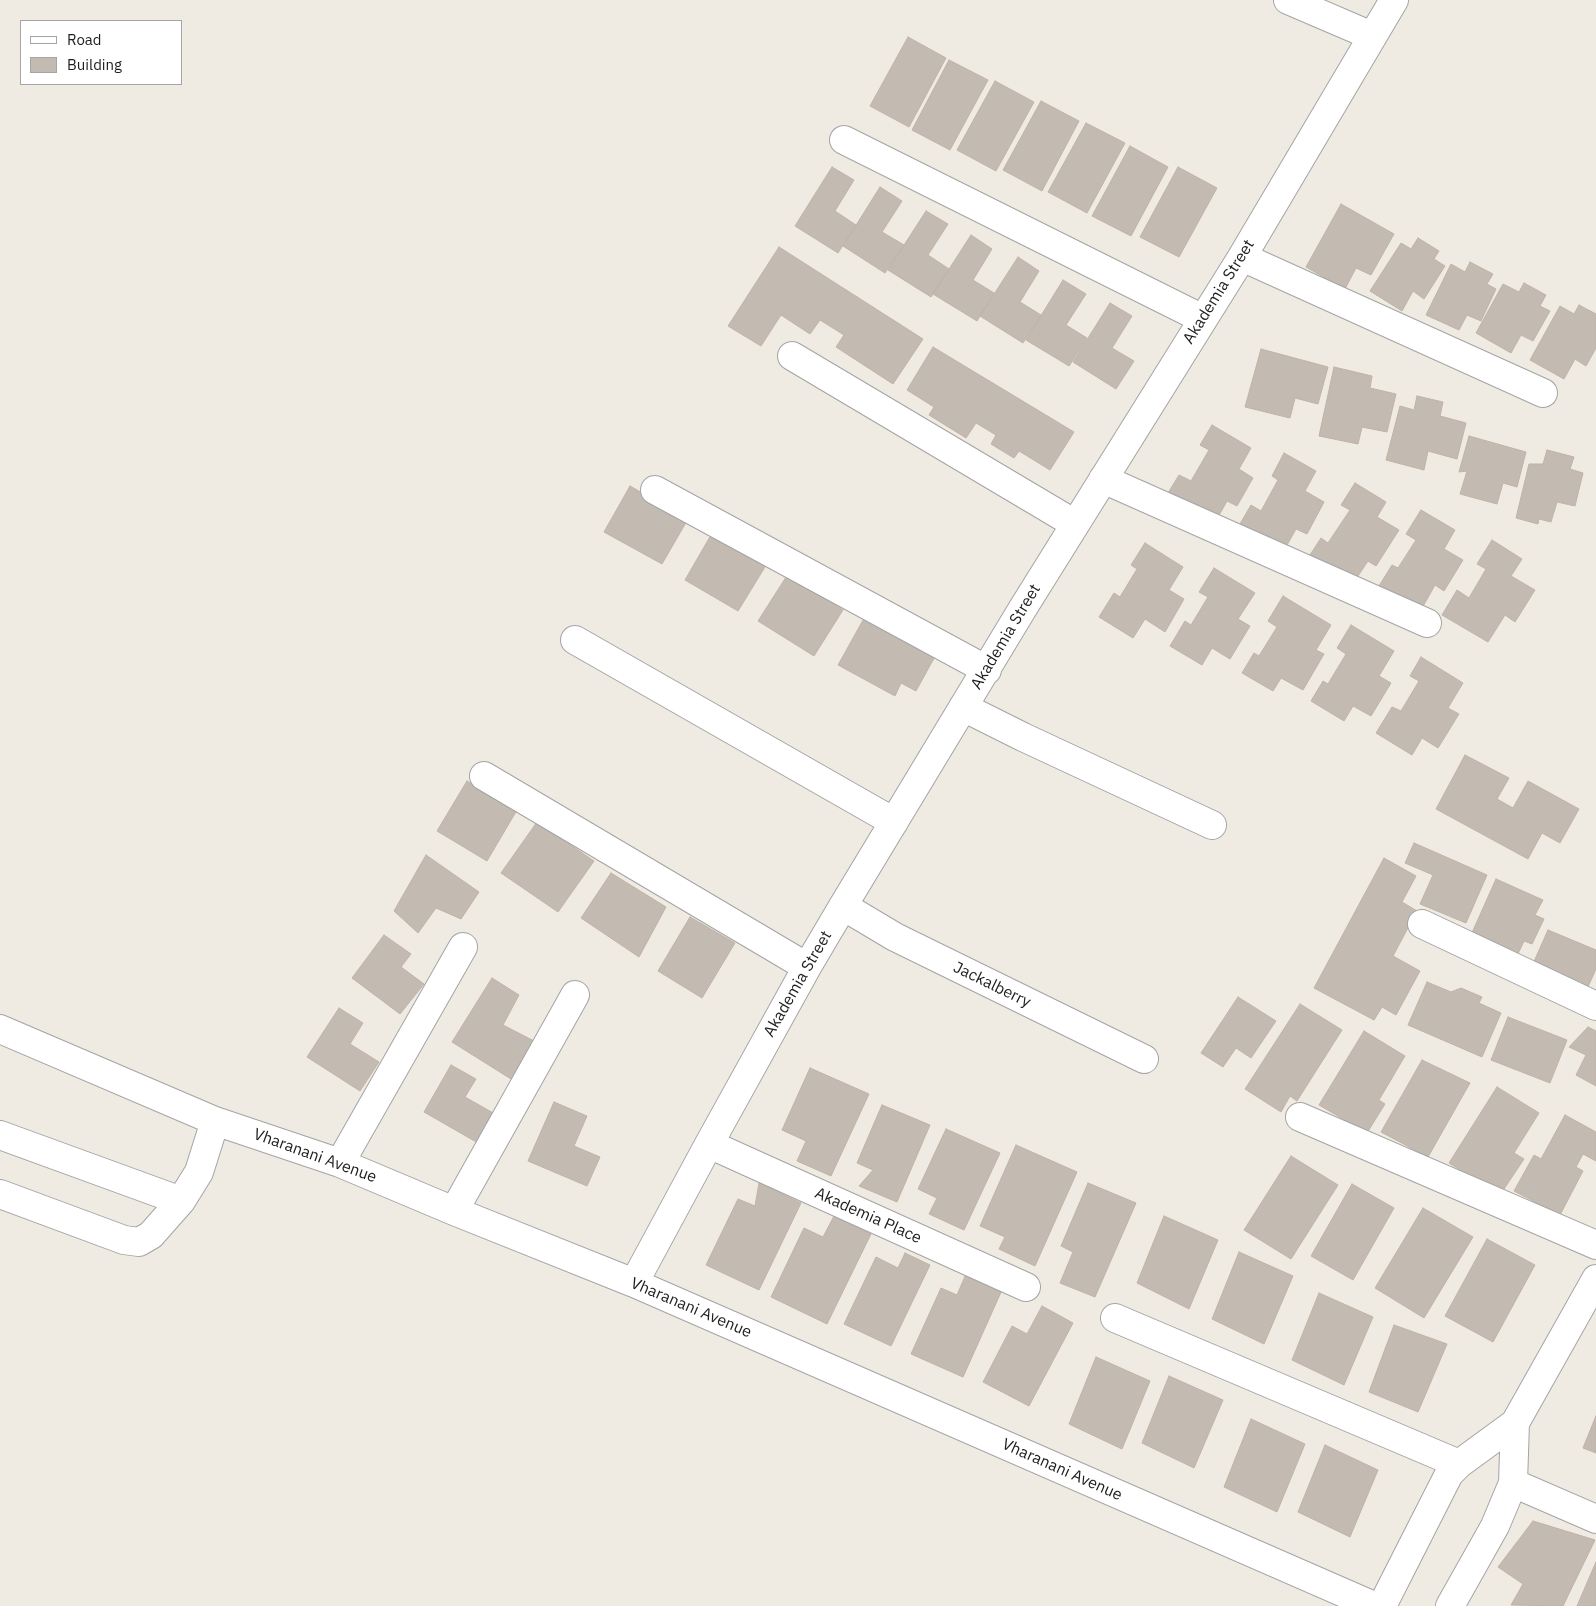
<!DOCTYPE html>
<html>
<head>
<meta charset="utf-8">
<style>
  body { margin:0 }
  #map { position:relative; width:1596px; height:1606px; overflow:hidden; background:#efebe2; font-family:"IBM Plex Sans",sans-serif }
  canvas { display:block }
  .legend { position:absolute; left:20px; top:20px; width:162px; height:65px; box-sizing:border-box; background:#fff; border:1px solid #a5a5a5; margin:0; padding:6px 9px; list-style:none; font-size:15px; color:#1d1d1d }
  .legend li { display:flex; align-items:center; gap:10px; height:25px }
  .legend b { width:25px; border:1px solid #a5a5a5 }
</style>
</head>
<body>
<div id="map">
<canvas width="1596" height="1606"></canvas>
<ul class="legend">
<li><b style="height:6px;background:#fff"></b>Road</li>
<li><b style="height:14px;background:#c3bab2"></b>Building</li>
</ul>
</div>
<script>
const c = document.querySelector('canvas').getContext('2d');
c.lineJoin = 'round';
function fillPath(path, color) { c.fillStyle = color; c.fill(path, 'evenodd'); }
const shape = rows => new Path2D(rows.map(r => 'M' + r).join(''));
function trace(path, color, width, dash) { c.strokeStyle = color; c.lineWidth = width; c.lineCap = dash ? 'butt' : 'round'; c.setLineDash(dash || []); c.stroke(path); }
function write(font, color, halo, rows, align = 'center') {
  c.font = font + ' "IBM Plex Sans",sans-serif'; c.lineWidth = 4; c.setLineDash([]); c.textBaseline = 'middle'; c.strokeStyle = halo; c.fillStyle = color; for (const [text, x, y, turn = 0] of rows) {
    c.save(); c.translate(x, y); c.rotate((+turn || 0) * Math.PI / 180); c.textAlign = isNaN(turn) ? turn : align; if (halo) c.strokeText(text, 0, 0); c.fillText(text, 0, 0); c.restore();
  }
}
const building = shape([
  [908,37,946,58,909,127,870,106,908,37],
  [949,60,988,80,950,150,912,130,949,60],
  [995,81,1034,102,996,171,957,150,995,81],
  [1041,101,1079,121,1042,191,1003,170,1041,101],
  [1086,123,1125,143,1087,213,1048,192,1086,123],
  [1130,146,1168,167,1131,236,1092,216,1130,146],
  [832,167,854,180,835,211,856,225,838,253,795,226,832,167],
  [1178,167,1217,188,1179,257,1140,237,1178,167],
  [880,187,902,201,882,232,904,245,885,273,843,246,880,187],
  [1341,204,1394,234,1371,275,1356,268,1345,289,1306,267,1341,204],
  [926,211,948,224,928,255,949,269,931,297,888,270,926,211],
  [971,235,992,249,973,280,994,293,977,321,933,294,971,235],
  [1418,238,1439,251,1434,259,1445,266,1424,299,1413,291,1402,311,1370,291,1401,243,1411,249,1418,238],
  [779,247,923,339,893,384,836,347,844,335,820,320,810,334,781,315,761,346,728,326,779,247],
  [1018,257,1039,271,1020,302,1041,315,1023,343,980,316,1018,257],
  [1470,262,1493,274,1487,284,1496,289,1481,321,1467,315,1459,330,1426,315,1451,264,1465,272,1470,262],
  [1063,280,1086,294,1066,325,1087,338,1069,366,1026,340,1063,280],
  [1524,283,1546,295,1540,306,1550,311,1533,341,1521,335,1511,353,1476,333,1503,284,1519,292,1524,283],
  [1110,303,1132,316,1112,348,1134,361,1116,389,1073,362,1110,303],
  [1579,305,1596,314,1596,348,1586,366,1575,359,1564,379,1530,360,1560,306,1574,314,1579,305],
  [933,347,1074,432,1050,470,1019,451,1014,458,991,444,996,435,976,423,966,438,929,415,934,407,907,390,933,347],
  [1261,349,1328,367,1318,404,1295,398,1290,418,1245,407,1261,349],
  [1334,367,1372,376,1370,388,1396,394,1387,432,1362,427,1358,444,1319,436,1334,367],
  [1417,396,1443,402,1440,416,1466,423,1457,459,1428,451,1424,470,1386,460,1400,406,1414,410,1417,396],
  [1212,425,1251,448,1239,469,1253,478,1237,506,1227,501,1213,526,1165,498,1179,475,1191,481,1209,450,1200,445,1212,425],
  [1469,436,1526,452,1517,487,1503,483,1497,504,1460,494,1467,471,1459,472,1469,436],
  [1547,450,1574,457,1570,469,1583,473,1575,506,1557,502,1551,522,1539,519,1538,524,1516,518,1529,464,1543,464,1547,450],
  [1284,453,1316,471,1305,491,1324,502,1307,534,1296,529,1282,554,1237,529,1251,505,1261,511,1278,480,1272,476,1284,453],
  [1355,483,1386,502,1377,517,1399,530,1376,566,1368,561,1352,585,1308,558,1321,538,1328,543,1350,510,1341,505,1355,483],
  [630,486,688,519,662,564,604,532,630,486],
  [1421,510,1455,530,1444,549,1463,560,1444,591,1435,585,1421,610,1379,586,1392,565,1398,568,1416,540,1406,534,1421,510],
  [711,535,765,567,738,611,685,580,711,535],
  [1492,540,1522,559,1511,576,1535,590,1515,622,1505,615,1488,642,1442,615,1457,590,1469,598,1486,569,1477,564,1492,540],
  [1145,543,1183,567,1169,590,1184,599,1165,632,1145,619,1133,638,1099,617,1114,593,1120,597,1137,569,1131,565,1145,543],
  [1214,568,1255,593,1238,619,1250,626,1230,659,1212,648,1202,665,1170,646,1185,621,1191,625,1208,597,1199,592,1214,568],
  [788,574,843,610,814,656,758,621,788,574],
  [1283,596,1331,625,1316,650,1324,654,1303,690,1281,678,1273,691,1242,673,1254,653,1259,656,1277,627,1268,621,1283,596],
  [867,613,938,651,916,691,901,683,895,696,838,665,867,613],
  [1351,625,1394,651,1379,676,1391,683,1371,716,1353,706,1344,721,1311,701,1323,681,1328,684,1346,654,1337,648,1351,625],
  [1421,657,1463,683,1448,708,1459,714,1438,748,1422,738,1412,755,1376,733,1392,707,1401,711,1419,681,1410,676,1421,657],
  [1465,755,1509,778,1497,799,1513,808,1528,781,1579,809,1560,843,1542,833,1528,859,1436,809,1465,755],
  [467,781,517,810,487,861,437,831,467,781],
  [537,822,594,861,558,912,501,873,537,822],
  [1414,843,1487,875,1466,923,1420,904,1433,875,1405,863,1414,843],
  [426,855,479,892,461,919,436,908,418,933,394,911,426,855],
  [1384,858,1416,876,1402,902,1417,911,1393,956,1420,971,1396,1015,1382,1007,1374,1020,1314,988,1384,858],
  [611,873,666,907,639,957,581,918,611,873],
  [1496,879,1543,900,1535,915,1544,919,1532,944,1524,941,1517,956,1471,935,1496,879],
  [690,917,735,943,702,998,658,971,690,917],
  [1548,930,1596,950,1596,969,1587,989,1532,966,1548,930],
  [384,935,411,954,401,967,424,984,400,1014,352,978,384,935],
  [492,978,519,995,503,1025,534,1041,511,1079,452,1042,492,978],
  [1427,982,1451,992,1461,988,1482,997,1479,1003,1501,1013,1482,1057,1408,1025,1427,982],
  [1238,997,1276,1021,1251,1058,1236,1048,1223,1067,1201,1053,1238,997],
  [1300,1004,1342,1030,1297,1101,1290,1096,1281,1112,1245,1089,1300,1004],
  [339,1008,363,1023,350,1044,379,1062,360,1091,307,1057,339,1008],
  [1508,1017,1567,1040,1550,1083,1491,1060,1508,1017],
  [1588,1027,1596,1031,1596,1086,1576,1075,1586,1055,1569,1047,1588,1027],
  [1364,1031,1405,1056,1379,1100,1385,1104,1367,1133,1319,1105,1364,1031],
  [1422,1060,1470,1083,1428,1157,1381,1132,1422,1060],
  [451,1065,476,1079,465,1097,495,1114,478,1143,424,1112,451,1065],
  [810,1068,869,1094,831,1176,797,1161,806,1141,782,1130,810,1068],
  [1497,1087,1539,1113,1514,1153,1524,1159,1500,1195,1449,1163,1497,1087],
  [554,1102,587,1116,574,1146,600,1157,587,1186,528,1161,554,1102],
  [882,1105,930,1125,897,1202,859,1186,873,1170,857,1163,882,1105],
  [1565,1115,1596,1132,1596,1161,1583,1154,1576,1167,1583,1171,1560,1215,1514,1191,1534,1155,1541,1159,1565,1115],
  [946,1129,1000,1153,964,1230,929,1214,937,1198,918,1189,946,1129],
  [1016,1145,1077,1172,1035,1266,999,1249,1005,1237,980,1226,1016,1145],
  [1291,1156,1338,1185,1291,1259,1244,1230,1291,1156],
  [759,1183,801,1203,759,1290,706,1265,738,1199,755,1206,759,1183],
  [1088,1183,1136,1203,1095,1297,1060,1283,1073,1252,1061,1246,1088,1183],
  [1352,1184,1394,1208,1353,1280,1311,1256,1352,1184],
  [1423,1208,1473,1237,1424,1318,1375,1288,1423,1208],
  [834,1216,871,1234,827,1324,771,1297,804,1228,823,1237,834,1216],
  [1164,1216,1218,1240,1189,1309,1137,1283,1164,1216],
  [1487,1239,1535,1265,1493,1342,1445,1316,1487,1239],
  [1239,1252,1293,1276,1264,1344,1212,1319,1239,1252],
  [905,1253,930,1265,891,1346,844,1324,876,1257,898,1268,905,1253],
  [966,1274,1002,1290,963,1377,911,1354,941,1288,957,1295,966,1274],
  [1319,1293,1373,1317,1344,1385,1292,1360,1319,1293],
  [1042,1306,1073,1323,1029,1406,983,1382,1012,1326,1027,1334,1042,1306],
  [1394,1325,1447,1344,1418,1412,1369,1392,1394,1325],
  [1096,1357,1150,1381,1122,1449,1069,1424,1096,1357],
  [1169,1376,1223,1400,1194,1468,1142,1443,1169,1376],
  [1596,1416,1596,1453,1583,1448,1596,1416],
  [1251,1419,1305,1444,1277,1512,1224,1487,1251,1419],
  [1325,1445,1378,1470,1350,1537,1298,1512,1325,1445],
  [1533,1521,1595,1540,1563,1606,1511,1605,1523,1584,1498,1567,1533,1521],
  [1596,1562,1596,1606,1577,1606,1596,1562]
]);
fillPath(building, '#c3bab2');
trace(building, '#c1b2a4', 1);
const minor = shape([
  [1288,0,1372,36],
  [844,140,1203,319],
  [1242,257,1543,393],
  [792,356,1075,524],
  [1103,479,1427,623],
  [655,490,987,670],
  [575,640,894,822],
  [963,707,1023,737,1212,825],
  [484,776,807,967],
  [843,906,895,937,1144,1059],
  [1422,924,1596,1006],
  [0,1029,215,1121,340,1163,454,1211,634,1283,1374,1606],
  [1300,1117,1596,1245],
  [0,1135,181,1201],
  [709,1144,1026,1287],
  [340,1163,463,947],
  [0,1194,124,1240,139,1242,151,1235,181,1201,199,1172,215,1121],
  [454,1211,575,995],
  [634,1283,709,1144,807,967,843,906,1023,608,1242,257,1394,0],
  [1115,1318,1459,1464],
  [1513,1483,1596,1519],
  [1382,1606,1449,1474,1459,1464,1515,1423,1596,1279],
  [1450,1606,1495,1526,1513,1483,1515,1423]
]);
trace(minor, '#a4a4a4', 30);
trace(minor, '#fff', 28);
write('16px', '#1d1d1d', '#fff', [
  ["Akademia Street",1219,292,-58],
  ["Akademia Street",1006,637,-59],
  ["Akademia Street",798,984,-60],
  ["Jackalberry",992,985,26],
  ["Vharanani Avenue",315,1156,20],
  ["Akademia Place",868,1216,24],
  ["Vharanani Avenue",691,1308,23],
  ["Vharanani Avenue",1062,1470,24]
]);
</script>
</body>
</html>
